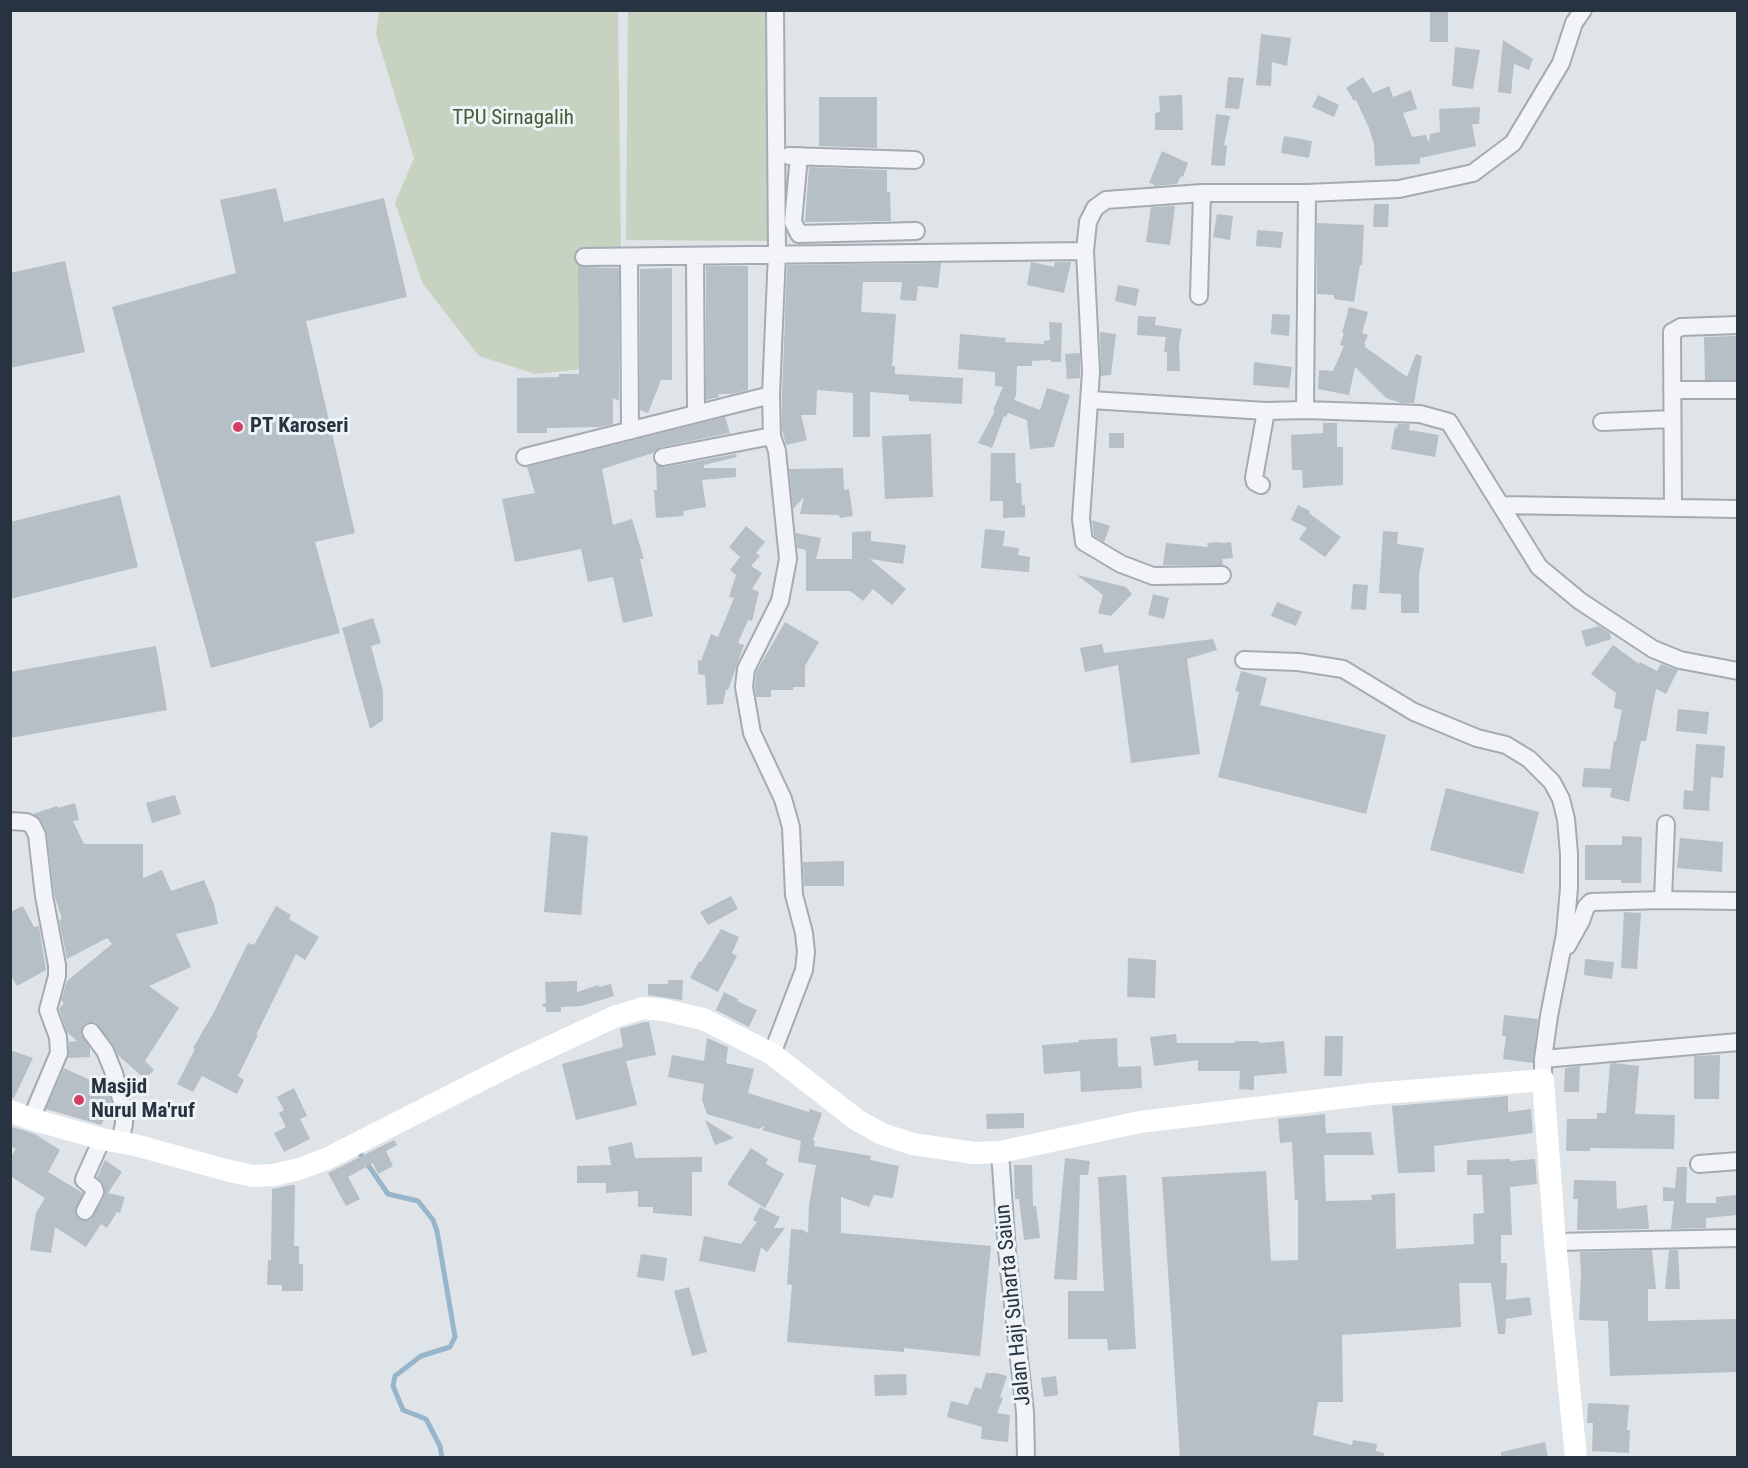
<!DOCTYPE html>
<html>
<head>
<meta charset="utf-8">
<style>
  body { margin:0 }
  #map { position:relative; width:1748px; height:1468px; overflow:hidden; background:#dfe4e9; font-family:"Roboto Condensed",sans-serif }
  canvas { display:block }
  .frame { position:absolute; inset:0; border:12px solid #273341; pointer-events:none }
</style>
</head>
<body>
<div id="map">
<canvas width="1748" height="1468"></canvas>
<div class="frame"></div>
</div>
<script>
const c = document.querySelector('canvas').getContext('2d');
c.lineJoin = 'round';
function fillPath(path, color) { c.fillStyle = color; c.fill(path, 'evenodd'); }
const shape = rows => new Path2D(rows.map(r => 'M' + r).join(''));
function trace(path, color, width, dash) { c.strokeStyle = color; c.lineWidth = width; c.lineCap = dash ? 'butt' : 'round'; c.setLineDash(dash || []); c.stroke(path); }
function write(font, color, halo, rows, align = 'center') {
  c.font = font + ' "Roboto Condensed",sans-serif'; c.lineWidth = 6; c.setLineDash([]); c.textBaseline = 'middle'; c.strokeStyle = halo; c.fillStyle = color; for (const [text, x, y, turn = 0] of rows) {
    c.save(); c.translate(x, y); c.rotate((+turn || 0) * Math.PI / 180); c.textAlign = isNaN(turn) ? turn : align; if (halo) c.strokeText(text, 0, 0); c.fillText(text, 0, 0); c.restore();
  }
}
fillPath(shape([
  [379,11,618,11,621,255,585,255,583,369,535,374,479,356,423,284,395,203,414,158,376,34],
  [628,11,771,11,769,241,626,240]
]), '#c7d3c0');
trace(shape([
  [357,1149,388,1194,418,1201,433,1220,437,1231,455,1337,450,1347,421,1356,395,1376,393,1386,403,1410,426,1419,440,1446,442,1458]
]), '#98b6cb', 5);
fillPath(shape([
  [1430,10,1448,10,1448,42,1430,42],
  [1261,34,1291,38,1287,66,1272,62,1271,86,1256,85],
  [1503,40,1533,59,1529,70,1514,64,1511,94,1498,92],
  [1455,47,1480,50,1473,89,1452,86],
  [1228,77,1244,78,1239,109,1225,108],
  [1363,77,1373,93,1389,86,1393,97,1411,90,1417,109,1403,113,1412,137,1426,135,1429,143,1430,134,1440,132,1439,109,1480,107,1479,124,1472,124,1476,146,1420,158,1420,164,1375,166,1374,144,1369,128,1356,100,1354,101,1346,88],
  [1182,95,1183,130,1155,130,1155,113,1160,112,1159,96],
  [1318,95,1339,105,1334,117,1312,107],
  [819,97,877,97,877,148,819,146],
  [1216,114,1230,116,1224,145,1227,146,1225,166,1211,165],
  [1284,136,1312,141,1309,158,1281,153],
  [1162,151,1188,163,1183,177,1181,176,1177,184,1154,186,1154,184,1149,183],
  [809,167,887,170,887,192,890,192,891,221,805,222],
  [276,188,284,222,384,198,407,297,306,321,355,533,315,542,340,633,211,668,112,307,236,273,220,200],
  [1374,204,1389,204,1388,227,1373,227],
  [1175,206,1170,245,1146,242,1151,207],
  [1217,214,1233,216,1230,240,1213,237],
  [1317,223,1364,225,1362,265,1360,265,1354,302,1334,299,1334,295,1317,294],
  [1257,230,1283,232,1281,248,1256,246],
  [65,261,85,352,10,368,10,273],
  [1031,262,1054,267,1055,262,1071,262,1064,293,1027,285],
  [941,263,938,288,918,286,916,301,900,300,902,282,863,282,861,312,896,314,892,366,895,366,895,374,963,378,962,404,909,401,909,395,870,392,870,437,853,437,853,393,817,390,816,415,801,415,807,440,786,445,782,429,782,395,787,265],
  [578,265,584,267,619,268,619,401,613,398,613,424,600,427,547,428,547,433,517,433,517,378,559,377,559,374,579,374],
  [706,266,748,266,748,390,732,394,718,394,719,397,706,400],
  [672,268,672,380,661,380,648,413,640,410,640,269],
  [1118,285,1139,289,1136,306,1115,301],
  [1349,307,1368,312,1362,333,1368,335,1364,344,1366,345,1365,347,1407,377,1416,354,1422,356,1414,403,1401,403,1386,398,1355,367,1349,395,1318,389,1319,370,1333,371,1344,346,1340,345,1344,333,1342,333],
  [1272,314,1290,315,1289,336,1271,334],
  [1138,316,1156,317,1155,325,1182,329,1179,344,1180,371,1167,371,1167,352,1164,352,1166,337,1137,335],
  [1049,322,1062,323,1061,362,1051,362,1051,360,1032,361,1032,366,1017,366,1016,395,1014,400,1040,410,1047,388,1070,395,1054,447,1030,449,1027,420,1008,413,1006,417,1004,416,992,448,978,443,995,411,993,410,1003,387,995,386,995,372,958,369,960,334,1006,338,1005,342,1044,344,1043,341,1050,340],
  [1100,332,1116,334,1111,375,1101,376],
  [1737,336,1737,380,1705,380,1704,337],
  [1080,353,1080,378,1067,379,1065,354],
  [1254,362,1292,367,1289,388,1253,385],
  [725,417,730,433,661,447,653,453,602,469,613,525,632,519,644,559,640,559,653,616,623,623,613,577,588,582,581,549,515,562,502,499,535,493,527,467],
  [1323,423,1337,423,1337,447,1343,447,1343,485,1303,488,1302,470,1292,470,1291,435,1323,433],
  [1398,424,1410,424,1409,430,1439,435,1435,457,1391,449,1395,427,1397,428],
  [1109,433,1124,433,1124,448,1109,448],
  [931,434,933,497,885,499,882,436],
  [991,453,1015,453,1016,483,1021,483,1022,505,1025,505,1025,517,1003,518,1003,501,990,501],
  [736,454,737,457,704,465,704,468,736,468,736,477,702,480,706,507,683,511,684,516,656,518,654,490,657,490,656,464,665,467],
  [843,468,844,490,849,489,853,516,840,518,839,515,800,514,804,497,793,509,789,469],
  [120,495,138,567,10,599,10,522],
  [1298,505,1310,511,1309,513,1341,537,1325,557,1299,539,1307,528,1291,520],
  [1092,520,1110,526,1104,542,1094,536],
  [746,526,765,542,756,553,760,556,751,566,762,573,752,589,759,592,752,621,748,620,738,643,744,645,728,690,726,690,723,704,707,705,705,675,698,674,698,660,701,661,711,634,718,637,734,598,729,597,736,575,730,570,740,557,729,547],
  [985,529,1005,531,1003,546,1019,548,1018,555,1030,557,1029,572,981,568],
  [871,531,871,541,906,545,903,564,870,559,906,589,892,605,873,589,863,601,850,591,806,591,806,550,797,548,796,533,821,538,816,559,852,559,852,532],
  [1383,531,1398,532,1397,544,1424,548,1419,575,1419,613,1401,613,1401,594,1379,593],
  [1220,542,1220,543,1231,542,1233,558,1222,559,1223,565,1163,565,1166,543,1208,547,1207,543],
  [1077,575,1126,587,1132,594,1111,616,1098,613,1103,595],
  [1353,584,1368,585,1366,610,1351,609],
  [1153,594,1169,598,1164,619,1148,615],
  [1277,602,1302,612,1296,626,1271,616],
  [373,618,381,643,371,646,383,691,383,720,370,729,342,628],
  [785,622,819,642,805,666,805,687,793,687,793,690,771,690,771,697,756,697,755,687,756,672],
  [1599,626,1610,633,1611,639,1586,647,1581,631],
  [1213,639,1217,650,1187,659,1200,754,1131,763,1118,665,1085,672,1080,648,1102,644,1104,653],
  [1613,645,1639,664,1640,662,1657,671,1661,664,1678,670,1666,694,1656,689,1646,741,1641,741,1629,802,1610,797,1612,788,1582,787,1584,768,1610,769,1614,741,1616,741,1622,710,1614,708,1616,693,1591,674],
  [156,646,167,710,10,738,10,672],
  [1241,671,1267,678,1260,705,1386,735,1366,814,1218,777,1239,692,1235,691],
  [1678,709,1709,712,1707,734,1676,731],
  [1696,744,1725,746,1723,778,1711,777,1709,811,1683,809,1684,790,1693,791],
  [1446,788,1539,812,1523,874,1430,850],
  [175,795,181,814,152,823,146,803],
  [75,803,79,820,73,821,84,844,143,844,143,878,162,870,171,891,204,880,214,904,218,924,176,934,191,967,149,986,179,1008,145,1061,154,1070,145,1079,118,1055,113,1045,95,1022,84,1024,81,1033,90,1048,90,1057,68,1058,69,1042,77,1041,67,1032,59,1009,64,1003,61,1000,67,981,112,944,107,938,67,959,59,920,62,919,54,894,47,833,41,820,33,814,57,806,58,808],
  [551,832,588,836,581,915,544,912],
  [1622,836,1642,837,1641,883,1621,883,1621,880,1585,880,1585,845,1622,845],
  [1680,838,1723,842,1722,872,1677,868],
  [844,861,844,886,804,886,803,862],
  [731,896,738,909,708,925,700,912],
  [23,906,34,927,39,926,46,970,17,986,10,974,10,912],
  [276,906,291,915,289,919,319,937,305,960,296,954,256,1035,258,1035,238,1076,244,1080,237,1094,202,1076,193,1092,177,1084,195,1049,193,1048,214,1012,248,943,254,945],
  [1624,912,1641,913,1637,969,1621,968],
  [721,929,739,937,732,953,737,956,718,992,690,978,699,961,701,962],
  [1128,958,1156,960,1155,998,1127,997],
  [1585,959,1614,962,1612,979,1584,975],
  [668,980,683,980,682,1000,648,995,648,984,668,984],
  [577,981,577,992,598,985,599,987,611,984,614,996,581,1006,561,1007,561,1012,546,1012,546,1007,543,1007,542,1004,546,1003,545,982],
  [724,992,738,999,737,1001,757,1010,749,1027,716,1010],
  [1504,1015,1538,1019,1533,1063,1503,1059,1506,1036,1502,1036],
  [644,1022,649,1022,656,1055,626,1061,637,1105,576,1120,562,1064,623,1047,620,1029],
  [1176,1034,1177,1043,1235,1043,1235,1041,1259,1041,1259,1043,1284,1041,1287,1073,1254,1076,1254,1090,1239,1089,1240,1071,1198,1071,1198,1060,1154,1066,1150,1037],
  [1325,1036,1343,1036,1342,1076,1324,1076],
  [707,1038,728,1047,726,1063,754,1069,748,1093,809,1112,810,1109,822,1113,813,1140,815,1141,814,1146,871,1156,870,1160,899,1166,893,1198,874,1195,869,1207,841,1197,841,1233,991,1246,980,1356,904,1348,904,1352,787,1342,792,1285,787,1284,791,1229,803,1230,808,1233,809,1205,816,1165,798,1162,801,1141,762,1130,765,1126,758,1129,707,1114,702,1100,704,1084,668,1077,672,1055,704,1061],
  [1117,1038,1118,1067,1141,1066,1142,1088,1081,1092,1080,1071,1044,1074,1042,1045,1079,1042,1079,1040],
  [10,1050,33,1058,14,1098,10,1098],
  [1720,1055,1719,1099,1694,1099,1694,1056],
  [1613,1063,1639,1066,1635,1114,1675,1115,1674,1149,1590,1148,1590,1151,1566,1151,1567,1119,1597,1119,1597,1113,1606,1113,1610,1064],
  [1580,1066,1579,1092,1564,1092,1565,1068],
  [64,1068,107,1088,112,1104,101,1125,46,1109],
  [294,1088,307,1116,300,1119,310,1139,284,1152,274,1133,286,1127,279,1113,284,1110,277,1097],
  [1508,1096,1508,1112,1531,1109,1533,1133,1434,1146,1435,1172,1398,1173,1392,1106],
  [1024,1113,1024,1128,987,1129,986,1114],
  [1325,1114,1326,1133,1371,1132,1374,1155,1324,1155,1326,1201,1372,1200,1371,1195,1395,1193,1396,1249,1474,1244,1473,1214,1484,1213,1482,1175,1467,1175,1467,1160,1510,1159,1510,1161,1535,1159,1537,1184,1510,1187,1512,1235,1501,1235,1501,1263,1507,1263,1506,1300,1530,1297,1532,1315,1506,1319,1505,1334,1498,1334,1491,1283,1459,1283,1461,1327,1342,1335,1343,1402,1318,1402,1313,1435,1352,1445,1353,1440,1377,1444,1376,1451,1384,1453,1384,1458,1180,1458,1162,1177,1266,1171,1271,1261,1298,1260,1298,1200,1295,1200,1292,1142,1280,1143,1278,1119],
  [705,1120,734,1138,715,1145],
  [13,1127,35,1134,60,1150,48,1172,83,1193,75,1211,76,1216,81,1220,91,1220,104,1197,104,1185,97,1177,105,1160,122,1172,108,1193,125,1197,120,1213,117,1212,107,1228,101,1224,86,1247,55,1227,51,1253,30,1250,36,1213,45,1198,10,1176,10,1158,16,1149,10,1146,10,1132],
  [394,1140,397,1145,386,1151,393,1166,378,1174,373,1163,348,1177,360,1199,346,1206,328,1173],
  [632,1142,635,1158,702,1157,702,1172,692,1172,692,1216,653,1213,653,1207,638,1207,638,1191,606,1193,606,1183,577,1183,577,1166,611,1165,608,1147],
  [751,1148,768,1159,766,1164,784,1174,765,1208,727,1184],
  [1065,1158,1090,1161,1088,1175,1080,1175,1077,1280,1054,1279],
  [1014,1165,1032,1165,1033,1206,1036,1206,1040,1238,1024,1240,1019,1199,1015,1199],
  [1677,1167,1687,1167,1686,1203,1716,1203,1716,1197,1737,1195,1737,1215,1706,1218,1706,1228,1671,1229,1674,1201,1663,1201,1663,1187,1675,1188],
  [1126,1175,1136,1349,1108,1350,1107,1339,1068,1339,1068,1291,1104,1291,1098,1177],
  [1574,1180,1616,1181,1617,1209,1647,1205,1649,1229,1577,1230,1578,1199,1573,1199],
  [292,1185,295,1185,294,1246,299,1246,299,1264,303,1264,303,1291,282,1291,282,1285,267,1285,268,1260,271,1260,272,1189],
  [760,1207,780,1217,774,1228,785,1228,767,1252,761,1247,755,1272,699,1261,704,1236,741,1244,757,1222,753,1220],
  [1652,1250,1656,1289,1648,1289,1648,1321,1737,1319,1737,1372,1610,1376,1608,1321,1579,1320,1581,1275,1580,1252],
  [1669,1250,1678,1250,1680,1289,1665,1289],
  [641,1254,667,1258,664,1281,637,1277],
  [689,1287,707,1352,692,1356,674,1291],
  [986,1373,996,1373,1007,1376,1000,1397,1003,1398,997,1413,1010,1415,1008,1442,981,1439,982,1427,947,1417,951,1401,968,1405,975,1387,981,1389],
  [906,1374,907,1395,875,1396,874,1375],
  [1056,1376,1058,1395,1044,1397,1041,1378],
  [1588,1403,1629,1405,1627,1430,1630,1430,1629,1453,1592,1451,1593,1423,1587,1423],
  [1545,1442,1548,1458,1501,1458,1501,1452]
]), '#b6bec6');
const street = shape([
  [789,156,915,160],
  [799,156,793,222,799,234,916,231],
  [584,257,1085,251],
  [629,257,630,431],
  [695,257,696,413],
  [1199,296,1202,193],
  [1672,390,1738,390],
  [1091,400,1266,411,1305,410,1420,414,1449,422,1539,567,1580,601,1653,649,1680,660,1738,671],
  [1305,410,1307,193],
  [1602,422,1671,419],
  [525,457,771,395],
  [663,457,772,436],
  [1261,485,1255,482,1254,478,1266,411],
  [1502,505,1738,509],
  [1673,508,1672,332,1681,327,1738,325],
  [1222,575,1153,576,1121,564,1084,542,1081,519,1091,372,1085,251,1088,222,1095,208,1106,200,1202,193,1307,193,1399,189,1473,173,1513,143,1561,63,1574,23,1583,10],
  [1244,660,1298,662,1343,669,1414,712,1477,738,1506,745,1529,759,1552,782,1561,799,1566,819,1569,854,1569,888,1565,934,1549,1016,1543,1059,1543,1080],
  [10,821,26,822,32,825,37,835,44,896,57,965,57,976,48,1010,58,1037,59,1053,31,1119],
  [1663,900,1666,824],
  [1567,946,1581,921,1586,907,1591,902,1663,900,1738,901],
  [91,1032,105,1051,114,1073,124,1110,124,1124,120,1142],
  [772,1054,804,970,806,952,804,933,794,895,791,827,783,799,752,733,744,687,746,669,780,601,788,559,777,451,772,436,771,395,777,253,775,10],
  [1543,1059,1738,1042],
  [1000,1152,1007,1251,1025,1412,1026,1458],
  [1699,1164,1738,1161],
  [85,1211,95,1192,94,1188,84,1180,85,1177,102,1139],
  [1555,1242,1738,1238]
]);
trace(street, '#a4abb3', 20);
trace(street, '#f2f4f7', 16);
trace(shape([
  [10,1111,31,1119,102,1139,135,1145,226,1170,253,1176,274,1175,299,1169,326,1159,513,1064,614,1017,643,1008,664,1010,703,1019,772,1054,857,1120,882,1134,913,1144,974,1153,1000,1152,1140,1122,1371,1094,1543,1080,1555,1242,1576,1458]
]), '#fff', 22);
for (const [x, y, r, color] of [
  [238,427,6,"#d43e65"],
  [79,1100,6,"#d43e65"]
]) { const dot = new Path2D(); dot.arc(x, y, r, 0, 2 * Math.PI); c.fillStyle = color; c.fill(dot); trace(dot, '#eef3f6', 2); }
write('21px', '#405d34', '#eef3f6', [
  ["TPU Sirnagalih",513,119]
]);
write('bold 21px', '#273341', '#eef3f6', [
  ["PT Karoseri",250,427],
  ["Masjid",91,1088],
  ["Nurul Ma'ruf",91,1112]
], 'left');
write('21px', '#273341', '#eef3f6', [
  ["Jalan Haji Suharta Saiun",1014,1305,-96]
]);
</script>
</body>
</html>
